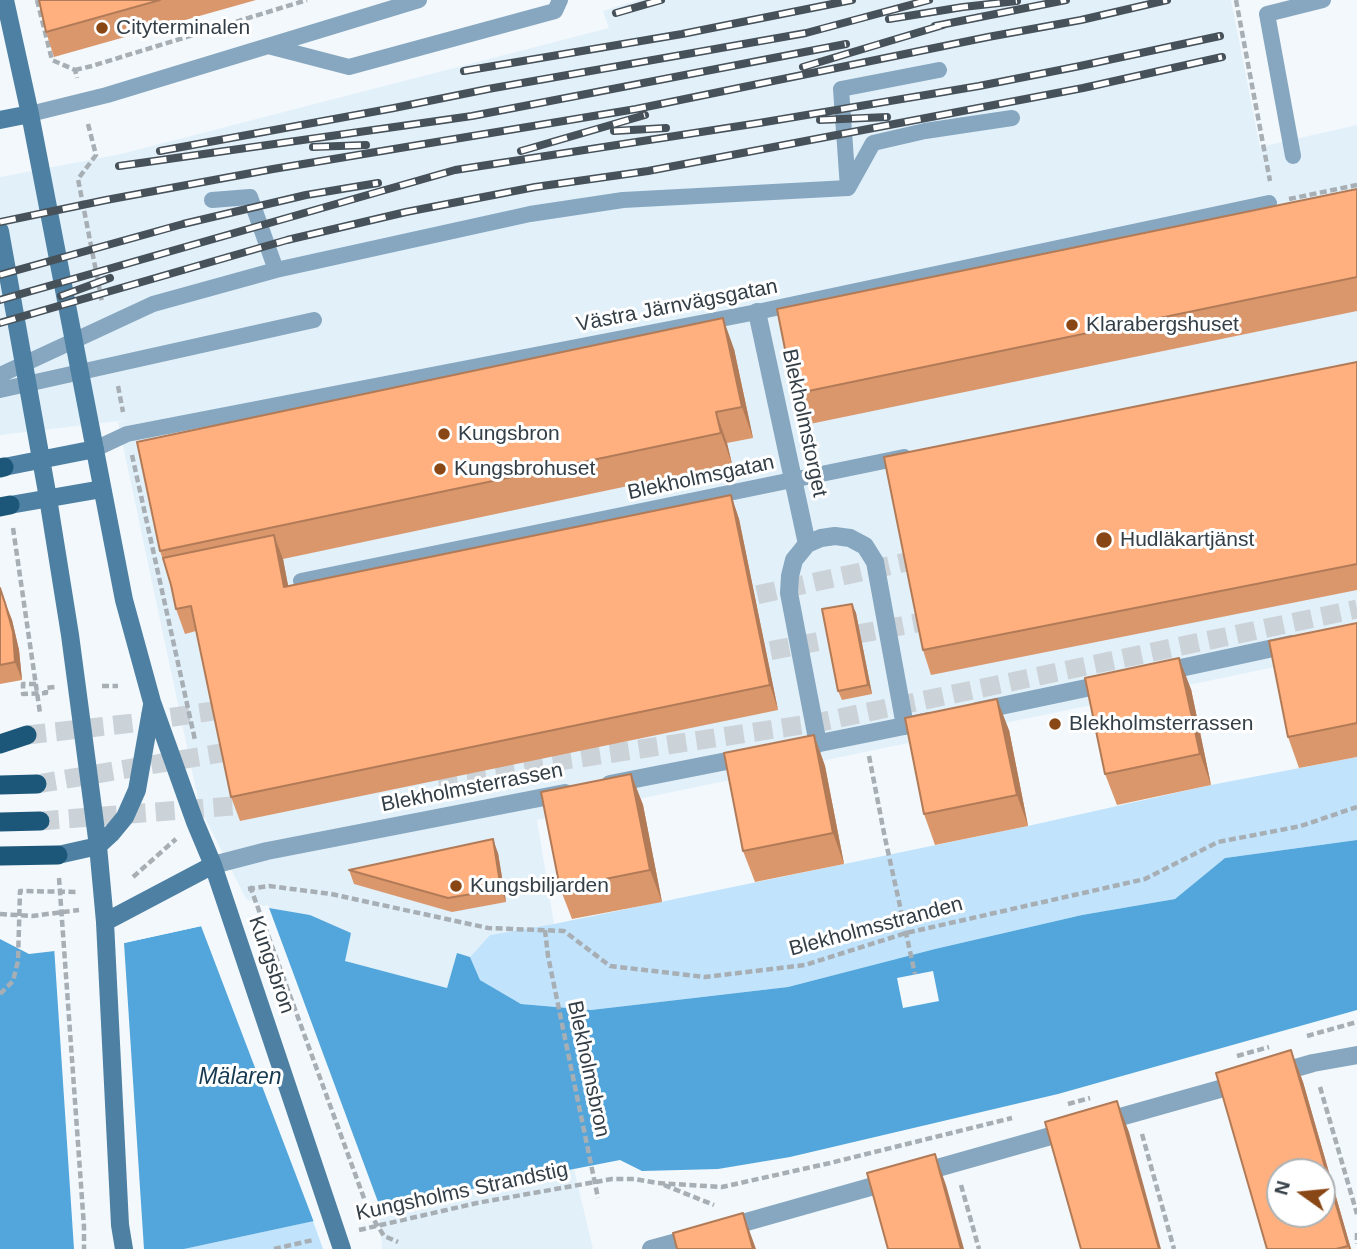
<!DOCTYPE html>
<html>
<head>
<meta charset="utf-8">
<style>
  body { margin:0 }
  #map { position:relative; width:1357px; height:1249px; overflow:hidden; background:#f2f8fc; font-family:Arial,sans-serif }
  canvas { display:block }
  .north { position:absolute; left:1266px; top:1158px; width:70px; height:70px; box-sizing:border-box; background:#fff; border:2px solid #adb2b5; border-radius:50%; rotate:285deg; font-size:19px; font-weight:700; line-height:28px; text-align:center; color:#333e46 }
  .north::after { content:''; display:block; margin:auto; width:24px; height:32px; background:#894715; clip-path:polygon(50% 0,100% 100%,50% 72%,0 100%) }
</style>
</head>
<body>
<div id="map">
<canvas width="1357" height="1249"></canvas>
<div class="north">N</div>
</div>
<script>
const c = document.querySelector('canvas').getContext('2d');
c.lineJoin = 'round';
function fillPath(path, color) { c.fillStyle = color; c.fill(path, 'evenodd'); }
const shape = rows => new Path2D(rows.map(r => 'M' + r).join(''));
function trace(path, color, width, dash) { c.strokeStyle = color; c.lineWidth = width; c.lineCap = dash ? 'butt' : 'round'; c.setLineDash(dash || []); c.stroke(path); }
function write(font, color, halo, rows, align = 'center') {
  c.font = font + ' Arial,sans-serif'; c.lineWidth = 6; c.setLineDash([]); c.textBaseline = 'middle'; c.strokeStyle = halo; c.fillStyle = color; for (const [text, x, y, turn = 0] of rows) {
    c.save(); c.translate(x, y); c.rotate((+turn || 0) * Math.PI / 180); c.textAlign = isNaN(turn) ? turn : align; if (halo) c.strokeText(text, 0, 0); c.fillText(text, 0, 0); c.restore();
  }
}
fillPath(shape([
  [638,0,1231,0,1260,147,1357,125,1357,650,537,820,554,924,490,935,470,957,457,953,447,988,344,961,310,915,269,908,246,899,200,808,118,422,127,420,0,435,0,177,121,154,609,28,603,11],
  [574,1169,593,1249,382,1249,379,1207]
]), '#e2f0fa');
fillPath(shape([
  [1357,757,1357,840,1225,858,1175,899,1082,915,935,949,788,987,591,1010,521,1004,480,980,470,957,490,935,554,924,1028,826,1211,785],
  [313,1221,323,1249,184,1249]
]), '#c1e3fb');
fillPath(shape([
  [1357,840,1357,1010,1058,1094,790,1157,718,1169,642,1171,620,1160,379,1207,184,1249,0,1249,0,939,29,954,124,943,202,926,269,908,310,915,351,933,345,961,447,988,457,953,470,957,480,980,521,1004,591,1010,788,987,935,949,1082,915,1175,899,1225,858]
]), '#52a6dc');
fillPath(shape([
  [268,905,381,1210,315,1225,201,926,124,943,144,1249,74,1249,54,946,123,939,201,923],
  [933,971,939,1001,903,1008,897,978]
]), '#f2f8fc');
trace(shape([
  [729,601,929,557],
  [742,656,943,618],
  [27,735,142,722,238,707],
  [438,779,816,723,1357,609],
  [37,784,245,749],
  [40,821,259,804]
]), '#ccd3d8', 19, [19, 10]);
trace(shape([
  [37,0,52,60,75,70,77,78],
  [1236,0,1270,181],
  [75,70,92,66,307,0],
  [88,124,96,155,78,179,102,302],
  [1289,199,1357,185],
  [118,386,123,412],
  [132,455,195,740],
  [13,528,40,713],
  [36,684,23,684,23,694,46,693,46,688,55,687],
  [102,686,118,686],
  [869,756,885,838,915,974],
  [133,877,176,839],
  [59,878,84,1227,84,1249],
  [250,886,369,1212,384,1236,398,1242],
  [248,889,269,886,331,894,488,928,564,931,610,966,705,977,805,965,906,933,1145,879,1218,842,1301,826,1357,807],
  [0,914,32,916,79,910],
  [545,930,548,956,598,1198],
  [0,994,13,981,18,961,20,891,79,892],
  [1307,1036,1357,1022],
  [1237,1056,1269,1047],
  [1320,1087,1357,1214],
  [1068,1104,1090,1098],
  [1142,1134,1174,1249],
  [664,1185,714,1205],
  [961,1185,979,1249],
  [359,1230,477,1203,612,1179,635,1179,657,1183,722,1187,830,1163,1012,1118],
  [1357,1233,1357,1244],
  [274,1249,313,1240]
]), '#a7afb5', 4.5, [7, 3.5]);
trace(shape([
  [268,46,349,67,555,11,560,0],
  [30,114,107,95,419,0],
  [1293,156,1267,14,1323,0],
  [848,188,841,89,939,70],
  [848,188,873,143,925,131,1012,118],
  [212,200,250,197,276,270,530,214,623,200,848,188],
  [0,375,153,304,276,270],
  [0,390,314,320],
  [95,449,127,434,757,312,1269,203],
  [301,581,904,457]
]), '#86a7bf', 16);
trace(shape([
  [757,312,807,544]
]), '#86a7bf', 18);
trace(shape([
  [1162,672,1292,644],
  [977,711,1110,683],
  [818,744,789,593,790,576,794,560,807,544,821,538,835,536,850,538,865,546,875,562,905,726],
  [795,748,929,721],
  [610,784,747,757],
  [213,865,267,851,565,793],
  [1275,1074,1313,1063,1357,1055],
  [1099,1123,1241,1083],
  [725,1228,1072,1130],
  [651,1249,699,1236]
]), '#86a7bf', 18);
trace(shape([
  [5,0,30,114,124,600,152,702,195,822,213,865,342,1249],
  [0,120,30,114],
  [0,231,48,498,70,635,98,846,105,922,120,1225,124,1249],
  [4,467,95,449],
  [10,505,102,489],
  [58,855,98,846,111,834,125,817,137,790,152,705],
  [105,922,213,865]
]), '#4d80a3', 18);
trace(shape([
  [0,468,4,467],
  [0,507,10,505],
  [0,744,27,735],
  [0,785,37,784],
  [0,822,40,821],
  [0,856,58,855]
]), '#1c577a', 19);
const rail = shape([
  [616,13,661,0],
  [889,19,963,7,1017,1],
  [935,26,1066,0],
  [803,67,943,25],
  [464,71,682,34,852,0],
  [820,120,887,117],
  [614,131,666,128],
  [313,147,366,145],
  [160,151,394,108,488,89,806,33,929,0],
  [521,151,645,115],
  [119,166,472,116,846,44],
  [0,222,106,200,273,169,636,109,988,37,1081,20,1167,0],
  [0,275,183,224,306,195,378,183],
  [61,296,110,278],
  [0,300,455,170,759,123,979,86,1080,66,1220,36],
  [0,323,287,240,406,212,535,187,648,171,1083,88,1222,57]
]);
trace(rail, '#475159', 8);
trace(rail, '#fff', 5, [16]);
fillPath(shape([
  [39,0,256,0,54,57,46,32],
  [1357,189,1357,311,805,425,794,394],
  [734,349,753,438,727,443,732,464,283,559,288,586,731,495,739,519,778,710,240,821,231,797,196,631,185,634,176,609,171,585,160,551],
  [1357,362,1357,590,931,675,923,650],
  [0,588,12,620,19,650,22,680,0,684],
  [852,604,856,613,872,694,842,700,838,691],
  [1357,623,1357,757,1299,768,1288,737],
  [1191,689,1211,785,1117,805,1105,774],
  [1009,730,1028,826,935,845,924,814],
  [814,735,825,766,844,864,755,882,743,851],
  [631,774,643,805,662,902,572,919,560,888],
  [498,853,506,902,452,912,354,884,349,870],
  [1291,1050,1303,1082,1351,1249,1267,1249]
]), '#db976c');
fillPath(shape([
  [723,318,734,349,753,438,742,407],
  [716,412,727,443,732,464,721,433],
  [731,495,739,519,778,710,770,685],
  [274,535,283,559,293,611,284,587],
  [5,603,12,620,19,650,22,680,15,662],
  [852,604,856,613,872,694,868,685],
  [1179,658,1191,689,1211,785,1200,754],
  [997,699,1009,730,1028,826,1017,795],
  [814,735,825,766,844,864,833,833],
  [631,774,643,805,662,902,650,870],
  [493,839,498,853,506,902,501,889],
  [1291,1050,1303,1082,1351,1249,1349,1249],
  [1117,1101,1129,1132,1161,1249,1159,1249],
  [935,1154,946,1185,964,1249,961,1249],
  [743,1213,756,1249,753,1249]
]), '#b27b58');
const building = shape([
  [39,0,160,0,46,32,39,0],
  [1357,189,1357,277,794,394,777,309,1357,189],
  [723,318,742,407,716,412,721,433,160,551,137,442,723,318],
  [1357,362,1357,564,923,650,884,457,1357,362],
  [731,495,770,685,231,797,191,606,176,609,171,585,163,558,274,535,284,587,731,495],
  [0,588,5,603,13,632,15,662,0,665,0,588],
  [852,604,868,685,838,691,822,609,852,604],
  [1357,623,1357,723,1288,737,1269,641,1357,623],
  [1179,658,1200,754,1105,774,1085,678,1179,658],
  [997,699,1017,795,924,814,905,718,997,699],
  [814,735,833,833,743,851,724,753,814,735],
  [631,774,650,870,560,888,541,792,631,774],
  [493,839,501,889,448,898,349,870,493,839],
  [1291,1050,1348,1246,1336,1249,1267,1249,1216,1073,1291,1050],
  [1280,1172,1322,1172,1322,1214,1280,1214,1280,1172],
  [1117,1101,1159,1249,1081,1249,1045,1122,1117,1101],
  [935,1154,961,1249,888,1249,867,1173,935,1154],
  [743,1213,753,1249,677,1249,673,1233,743,1213]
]);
fillPath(building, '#ffb07e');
trace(building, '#b27b58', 2);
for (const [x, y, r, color] of [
  [102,28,7,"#894715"],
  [1072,325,7,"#894715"],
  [444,434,7,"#894715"],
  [440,469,7,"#894715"],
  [1104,540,9,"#894715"],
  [1055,724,7,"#894715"],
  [456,886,7,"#894715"]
]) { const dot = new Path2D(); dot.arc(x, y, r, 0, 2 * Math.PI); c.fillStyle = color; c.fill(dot); trace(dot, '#fff', 2.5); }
write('21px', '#333e46', '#fff', [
  ["Cityterminalen",116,28],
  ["Klarabergshuset",1086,325],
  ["Kungsbron",458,434],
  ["Kungsbrohuset",454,469],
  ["Hudläkartjänst",1120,540],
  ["Blekholmsterrassen",1069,724],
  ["Kungsbiljarden",470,886]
], 'left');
write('21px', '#333e46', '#fff', [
  ["Västra Järnvägsgatan",677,306,-11],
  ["Blekholmstorget",804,423,78],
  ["Blekholmsgatan",701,478,-12],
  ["Blekholmsterrassen",472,788,-11],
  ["Blekholmsstranden",876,927,-15],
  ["Kungsbron",271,965,71],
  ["Blekholmsbron",588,1069,78],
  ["Kungsholms Strandstig",462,1192,-12]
]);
write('italic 23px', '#153950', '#fff', [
  ["Mälaren",240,1078]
]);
</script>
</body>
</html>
